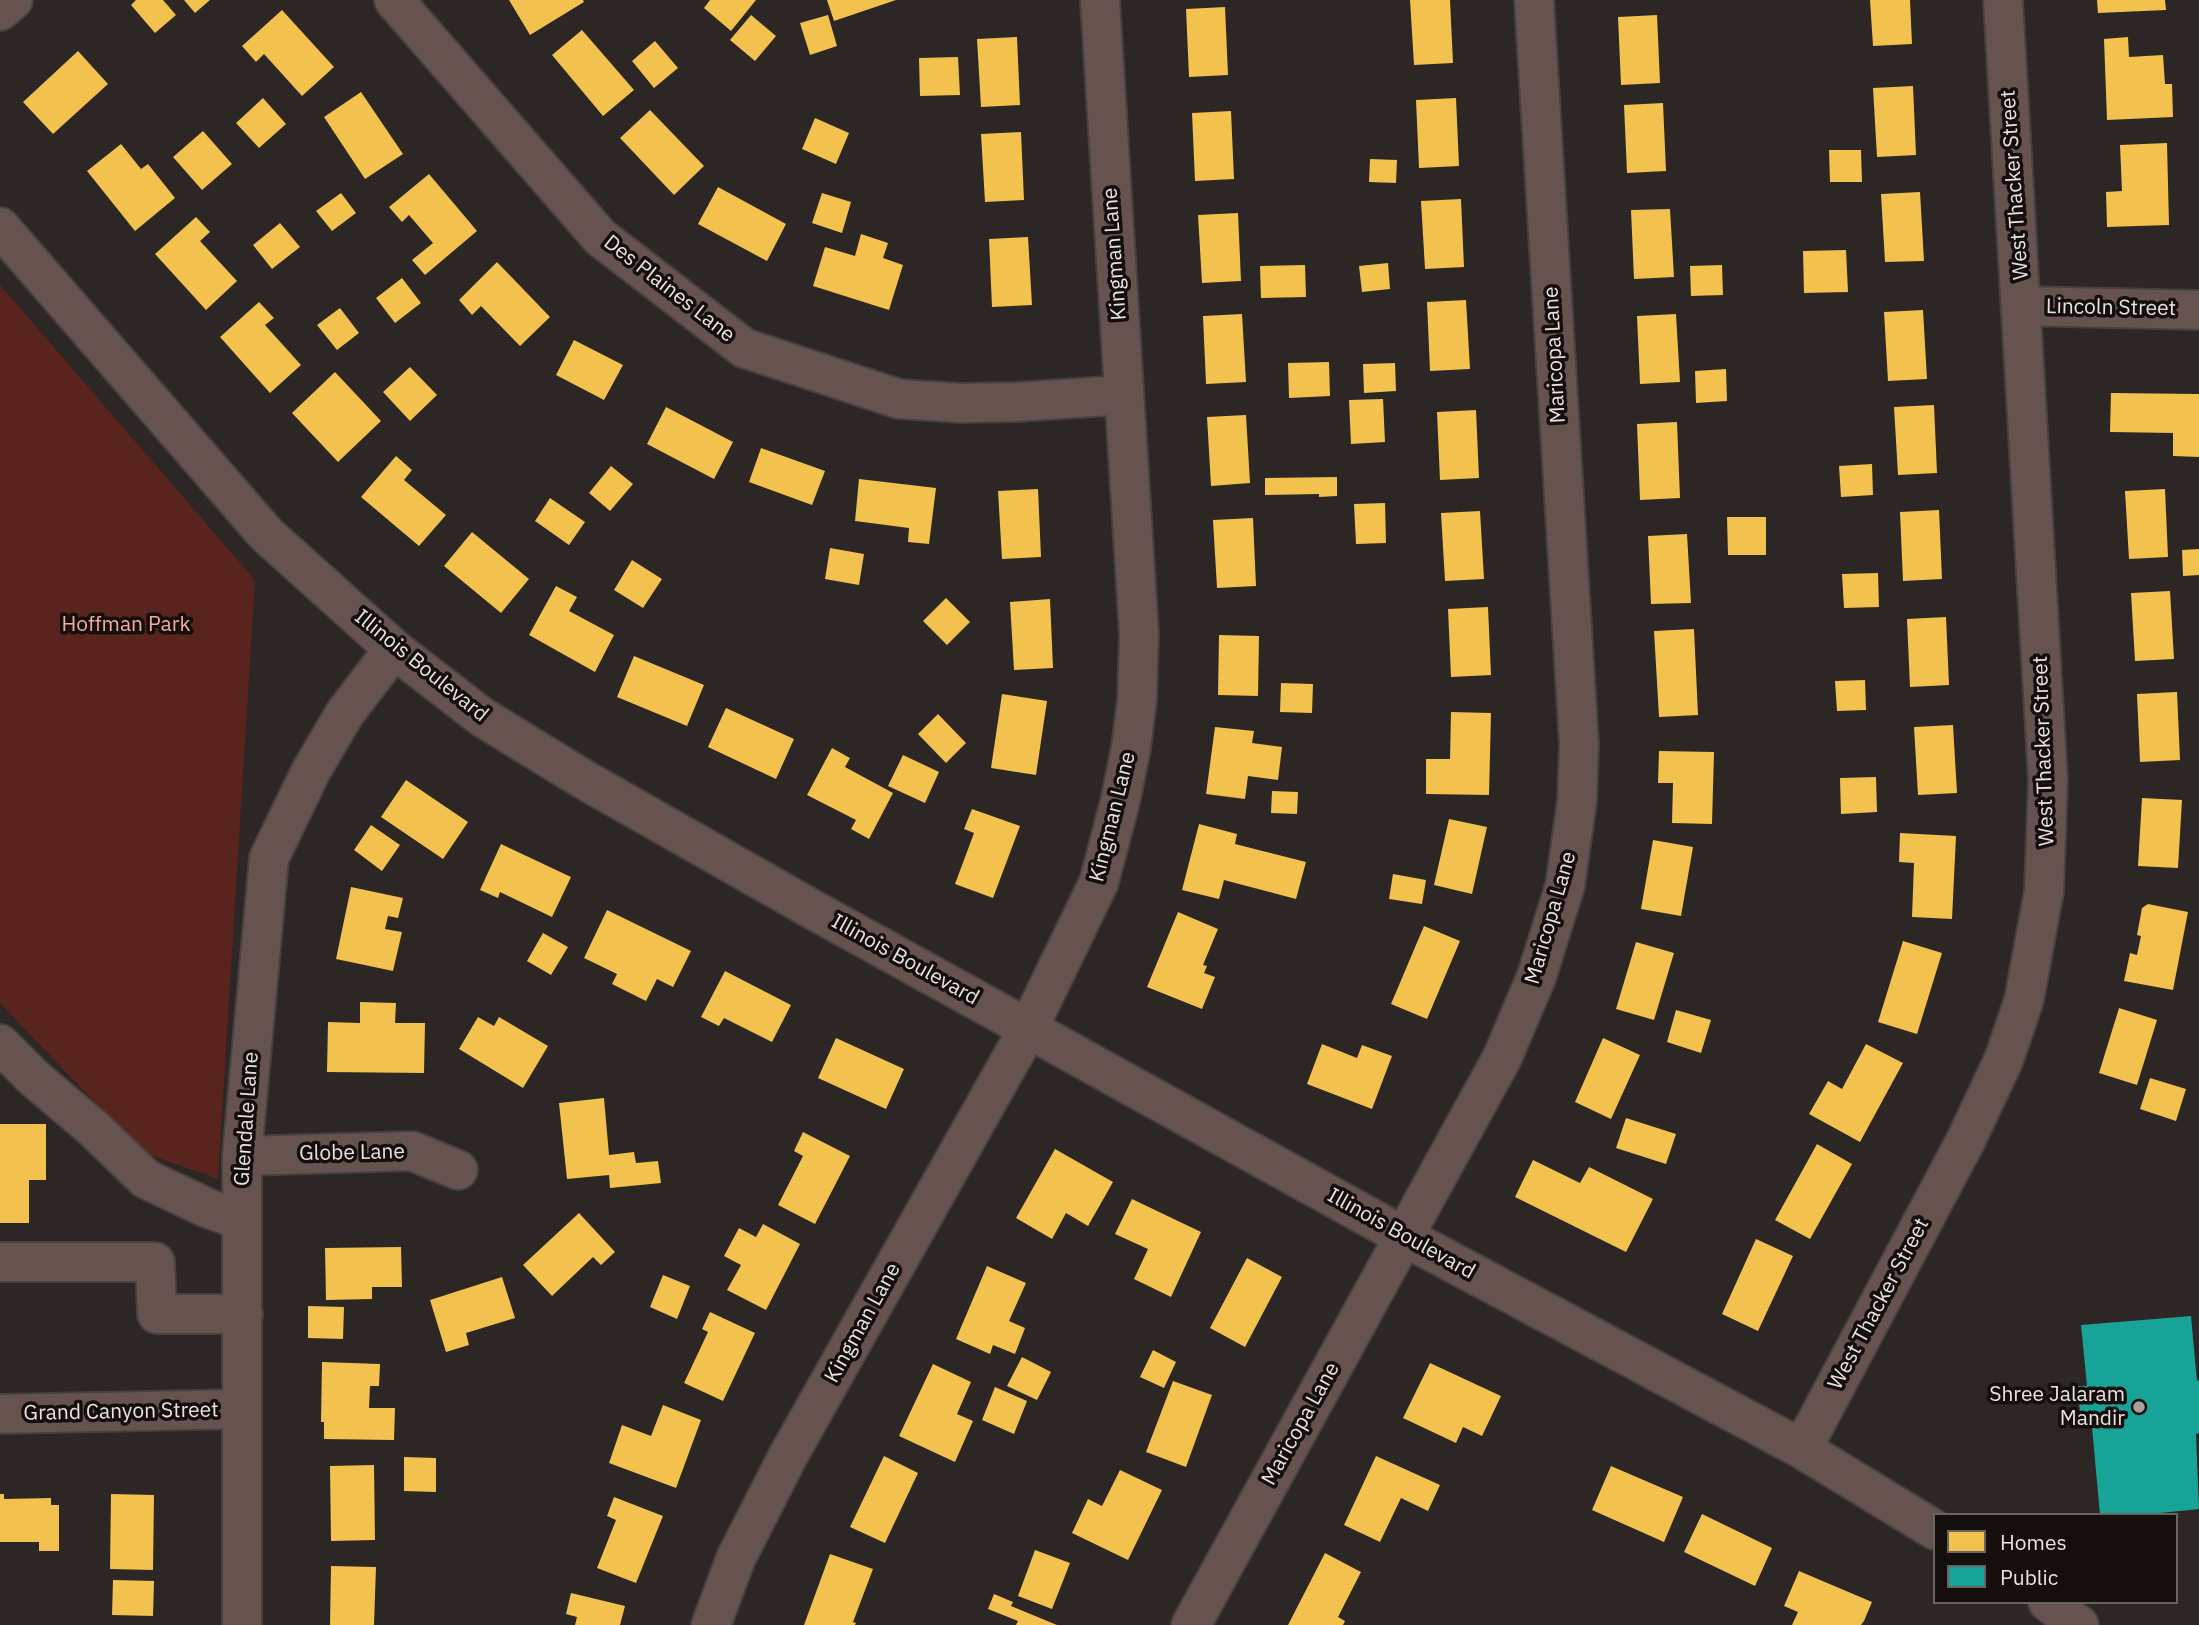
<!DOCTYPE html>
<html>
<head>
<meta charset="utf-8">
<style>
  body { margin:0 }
  #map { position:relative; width:2199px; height:1625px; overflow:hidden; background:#2c2624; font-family:"IBM Plex Sans",sans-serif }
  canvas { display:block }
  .legend { position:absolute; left:1933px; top:1513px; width:245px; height:91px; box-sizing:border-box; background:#140e0d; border:2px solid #6a6361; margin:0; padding:9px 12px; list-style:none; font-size:21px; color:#ebe2e0 }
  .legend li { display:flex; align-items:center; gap:14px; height:35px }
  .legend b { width:35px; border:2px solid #6a6361 }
</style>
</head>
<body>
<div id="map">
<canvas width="2199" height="1625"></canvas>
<ul class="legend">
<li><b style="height:19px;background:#f2c14e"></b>Homes</li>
<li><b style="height:19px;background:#17a398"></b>Public</li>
</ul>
</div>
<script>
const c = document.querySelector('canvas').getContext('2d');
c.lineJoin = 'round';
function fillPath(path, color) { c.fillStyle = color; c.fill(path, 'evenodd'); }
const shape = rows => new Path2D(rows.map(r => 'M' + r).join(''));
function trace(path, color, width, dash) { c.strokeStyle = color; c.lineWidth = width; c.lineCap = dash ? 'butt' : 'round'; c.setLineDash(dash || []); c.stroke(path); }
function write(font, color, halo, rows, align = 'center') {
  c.font = font + ' "IBM Plex Sans",sans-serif'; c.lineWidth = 7; c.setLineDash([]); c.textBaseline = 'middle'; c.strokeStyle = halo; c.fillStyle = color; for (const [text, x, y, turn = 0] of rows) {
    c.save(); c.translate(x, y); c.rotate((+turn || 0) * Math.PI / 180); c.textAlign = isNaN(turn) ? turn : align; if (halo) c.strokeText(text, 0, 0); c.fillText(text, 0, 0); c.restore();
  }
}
fillPath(shape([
  [0,285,255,580,218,1179,142,1152,0,1003]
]), '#59231e');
fillPath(shape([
  [136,0,163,0,176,15,155,33,131,5],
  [184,0,210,0,195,13],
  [509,0,583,0,584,2,530,35],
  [710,0,756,0,731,31,704,8],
  [827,0,896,0,834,21],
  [1410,0,1450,0,1453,63,1414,65],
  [1870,0,1910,0,1912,44,1873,46],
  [2097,0,2165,0,2166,10,2098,13],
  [1225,7,1228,75,1189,77,1186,9],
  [282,10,334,67,302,96,264,54,256,62,242,46],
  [751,15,776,36,755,61,730,40],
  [828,15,837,46,810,55,800,23],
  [1657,15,1660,83,1621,85,1618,17],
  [582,30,634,90,603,116,552,55],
  [1017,37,1020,105,981,107,977,39],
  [2128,37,2129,57,2163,55,2165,84,2172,84,2173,117,2107,120,2104,39],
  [655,41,678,68,654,88,632,61],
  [78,51,108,84,53,134,23,102],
  [958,57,960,95,920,96,919,58],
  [1913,86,1916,155,1877,157,1873,88],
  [361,92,403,154,365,179,324,117],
  [263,98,286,124,259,148,236,123],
  [1456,98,1459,166,1419,168,1416,100],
  [1663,103,1666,171,1627,173,1624,105],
  [650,110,704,166,674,195,620,138],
  [1231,111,1234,179,1195,181,1192,113],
  [815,118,849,133,836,164,802,149],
  [203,131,232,164,202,190,173,157],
  [1021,132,1024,200,985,202,981,134],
  [2167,143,2169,225,2107,227,2106,192,2122,191,2120,145],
  [121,144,141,169,148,164,175,198,135,231,87,171],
  [1829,150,1861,150,1862,182,1830,182],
  [1370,159,1397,160,1396,183,1369,182],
  [429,174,477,231,425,275,412,260,433,243,409,215,402,222,389,207],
  [718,187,786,224,767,261,698,224],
  [1920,192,1924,261,1885,262,1881,194],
  [341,193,356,213,332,231,316,211],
  [822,193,851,202,842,233,812,223],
  [1461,199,1464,267,1425,269,1421,201],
  [1670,209,1674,277,1634,279,1631,210],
  [1238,213,1241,281,1202,283,1198,215],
  [196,217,210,232,200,241,237,281,206,310,155,254],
  [280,223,300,247,272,269,253,245],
  [861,234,888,243,883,258,903,265,889,310,813,286,825,247,855,256],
  [1028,237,1032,305,992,307,989,239],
  [1846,250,1848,292,1804,293,1803,251],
  [497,262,550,317,520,346,481,306,472,315,459,300],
  [1388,263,1390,289,1362,292,1359,266],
  [1305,265,1306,297,1261,298,1260,266],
  [1722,265,1723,295,1691,296,1690,266],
  [402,278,421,303,395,323,376,298],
  [1466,300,1470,369,1430,371,1427,302],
  [259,302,274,318,265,325,301,365,270,393,220,337],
  [340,308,359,333,337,350,317,325],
  [1923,310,1927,379,1888,381,1884,312],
  [1242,314,1246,382,1206,384,1203,316],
  [1676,314,1680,382,1640,384,1637,316],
  [574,340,623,365,604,400,556,375],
  [1329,362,1330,396,1289,398,1288,363],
  [1395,363,1396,391,1364,393,1363,364],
  [410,367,437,395,410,421,383,392],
  [1726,369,1727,401,1696,403,1695,371],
  [335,372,381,421,338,462,292,413],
  [2111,393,2199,394,2199,457,2173,456,2173,433,2110,432],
  [1383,399,1385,442,1351,444,1349,400],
  [1934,405,1937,473,1898,475,1894,407],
  [666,407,733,442,714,479,647,444],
  [1476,410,1479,478,1440,480,1437,412],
  [1246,415,1250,483,1211,486,1207,417],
  [1677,422,1680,498,1640,500,1637,424],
  [761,448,825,471,812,505,749,482],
  [396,456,412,470,404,480,446,515,419,546,361,497],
  [1872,464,1873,495,1841,497,1839,466],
  [611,466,633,484,610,511,589,493],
  [1337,477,1337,496,1319,497,1319,494,1265,495,1265,478],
  [859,479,936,488,929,544,908,542,909,528,855,521],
  [1038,489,1041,557,1002,559,998,491],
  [2165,489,2168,557,2129,559,2125,491],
  [550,498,585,522,569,545,535,521],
  [1385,503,1386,543,1356,544,1354,504],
  [1939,510,1942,579,1903,581,1900,512],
  [1480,511,1484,579,1445,581,1441,513],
  [1727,517,1766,517,1766,555,1728,555],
  [1253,518,1256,586,1217,588,1213,520],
  [472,532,529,579,501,613,444,566],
  [1687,534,1691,603,1651,604,1648,536],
  [830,548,864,554,859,585,825,579],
  [2199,549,2199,575,2183,576,2182,550],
  [632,560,662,579,643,608,614,590],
  [1878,573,1879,607,1844,608,1842,574],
  [556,586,577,597,569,611,614,635,595,672,529,635],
  [2170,591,2174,659,2135,661,2131,593],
  [946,598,970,622,947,645,923,621],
  [1050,599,1053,668,1014,670,1010,602],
  [1488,607,1491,675,1451,677,1448,609],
  [1946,617,1949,685,1910,687,1907,619],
  [1694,629,1698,715,1659,717,1654,631],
  [1219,635,1259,636,1258,696,1218,695],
  [634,656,704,685,687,726,617,697],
  [1865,680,1866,710,1837,711,1835,681],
  [1281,683,1313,684,1312,713,1280,712],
  [2177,692,2180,760,2140,762,2137,694],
  [1002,694,1047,701,1036,775,991,768],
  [726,708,794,739,776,779,708,747],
  [1451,712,1491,713,1489,795,1426,794,1426,759,1450,759],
  [938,714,966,743,946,763,918,734],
  [1953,725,1957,793,1918,795,1914,727],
  [1215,727,1254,731,1252,743,1282,747,1278,780,1248,776,1245,799,1206,794],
  [832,748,850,758,845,767,893,793,869,839,851,829,856,820,807,795],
  [1659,751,1714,752,1712,824,1672,823,1673,783,1658,783],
  [903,755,939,772,925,803,888,786],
  [1876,777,1877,812,1841,814,1840,778],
  [406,780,468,822,443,859,381,817],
  [1272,791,1298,792,1297,814,1271,813],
  [2142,798,2182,800,2178,868,2138,866],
  [972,809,1020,826,993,898,955,884,974,833,964,829],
  [1449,819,1487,827,1472,894,1434,885],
  [1199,824,1237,834,1235,844,1306,862,1296,899,1224,880,1219,899,1182,890],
  [371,825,400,845,382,871,354,850],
  [1900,833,1956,836,1952,919,1912,917,1914,863,1899,862],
  [1653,840,1693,847,1681,916,1641,909],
  [501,844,571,877,552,917,500,892,498,898,480,890],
  [1393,874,1426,880,1422,904,1389,899],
  [351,887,403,898,398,918,388,916,385,929,402,932,393,971,336,959],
  [2148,904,2188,912,2173,990,2124,981,2130,953,2137,955,2141,936,2137,935,2142,908],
  [607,910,691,951,673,987,657,979,646,1001,612,984,617,974,584,958],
  [1178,912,1218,929,1203,965,1207,966,1204,973,1215,977,1202,1009,1147,987],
  [1424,926,1460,941,1427,1019,1391,1004],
  [543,933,568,947,551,975,527,961],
  [1903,941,1942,953,1917,1034,1878,1022],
  [1636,942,1674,953,1654,1020,1616,1009],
  [725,971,791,1005,772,1042,724,1018,719,1026,701,1017],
  [360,1002,396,1003,395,1023,425,1023,424,1073,327,1072,328,1022,360,1023],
  [2119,1008,2157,1020,2137,1085,2099,1073],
  [1676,1010,1711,1020,1701,1053,1667,1042],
  [478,1017,494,1026,499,1017,548,1046,523,1088,459,1049],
  [836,1038,904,1069,886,1109,818,1078],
  [1603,1038,1640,1055,1611,1119,1575,1102],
  [1322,1044,1357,1058,1362,1045,1392,1056,1372,1109,1307,1084],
  [1866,1044,1903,1063,1860,1142,1809,1114,1828,1081,1842,1089],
  [2150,1078,2186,1089,2176,1121,2140,1109],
  [604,1098,609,1155,634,1152,636,1163,658,1161,661,1183,610,1188,609,1175,567,1179,559,1103],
  [1626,1118,1676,1134,1666,1164,1616,1148],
  [0,1124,46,1124,46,1180,29,1180,29,1223,0,1223],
  [803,1132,850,1156,815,1224,778,1205,803,1156,794,1151],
  [1817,1144,1852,1164,1810,1239,1775,1220],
  [1055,1149,1113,1182,1088,1226,1066,1213,1052,1239,1016,1218],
  [1533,1160,1580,1183,1589,1167,1653,1199,1626,1252,1515,1197],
  [1132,1199,1201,1232,1171,1297,1134,1279,1148,1249,1115,1234],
  [579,1213,615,1252,601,1265,593,1257,552,1296,523,1265],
  [763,1224,800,1244,766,1310,727,1290,741,1265,724,1256,739,1228,756,1237],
  [1756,1239,1793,1256,1758,1331,1722,1314],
  [401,1247,402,1287,372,1287,372,1299,326,1300,325,1248],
  [1247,1258,1282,1277,1245,1347,1210,1328],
  [987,1266,1026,1283,1009,1321,1025,1328,1015,1354,993,1345,990,1354,956,1339],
  [663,1275,690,1286,677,1319,650,1307],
  [502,1277,515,1318,466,1333,469,1345,446,1352,430,1300],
  [308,1306,344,1307,343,1339,308,1338],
  [710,1312,755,1333,723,1401,684,1383,708,1332,702,1329],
  [1153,1350,1176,1362,1164,1388,1140,1377],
  [1022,1357,1051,1372,1037,1400,1007,1386],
  [322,1362,380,1364,379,1386,370,1386,369,1408,395,1408,394,1440,324,1439,324,1422,321,1422],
  [1430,1363,1501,1396,1482,1436,1463,1427,1456,1443,1403,1418],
  [933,1364,971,1382,957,1414,973,1421,955,1462,899,1436],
  [1173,1381,1212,1395,1186,1467,1146,1452],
  [995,1387,1027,1401,1014,1434,982,1420],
  [663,1405,701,1420,676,1488,609,1463,622,1425,651,1436],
  [884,1456,918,1473,885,1543,850,1527],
  [1376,1456,1440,1485,1428,1511,1401,1498,1380,1542,1344,1525],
  [404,1457,436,1458,436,1492,404,1491],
  [374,1465,375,1540,331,1541,330,1466],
  [1611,1466,1683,1497,1664,1542,1592,1510],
  [1120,1470,1162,1490,1128,1560,1072,1533,1088,1499,1102,1506],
  [0,1494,4,1494,4,1499,51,1498,51,1505,59,1505,59,1551,39,1551,39,1542,0,1542],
  [111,1494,154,1495,153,1570,110,1569],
  [614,1497,663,1516,636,1583,597,1568,616,1520,607,1516],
  [1702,1514,1772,1548,1755,1586,1684,1552],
  [1035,1550,1070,1563,1052,1609,1018,1596],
  [1325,1553,1361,1572,1338,1617,1345,1621,1343,1625,1288,1625],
  [830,1554,873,1569,853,1622,856,1623,855,1625,804,1625],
  [331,1566,376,1567,374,1625,330,1625],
  [1799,1571,1872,1602,1864,1621,1861,1625,1792,1625,1798,1612,1784,1606],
  [113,1580,154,1581,153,1616,112,1615],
  [571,1593,625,1606,620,1625,575,1625,577,1617,566,1614],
  [994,1594,1013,1602,1011,1606,1057,1625,1016,1625,1018,1621,988,1609]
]), '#f2c14e');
fillPath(shape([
  [2191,1316,2197,1381,2199,1380,2199,1433,2196,1434,2199,1509,2141,1515,2100,1515,2092,1427,2081,1428,2078,1386,2087,1386,2081,1325]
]), '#17a398');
const minor = shape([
  [394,0,600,237,744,348,899,399,961,403,1017,402,1124,395],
  [0,11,13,0],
  [0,227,266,534,394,649,482,717,583,779,810,908,1403,1236,1802,1449,1935,1530],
  [2022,306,2199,310],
  [0,1044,34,1078,94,1129,146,1179,207,1208,241,1220],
  [242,1156,412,1151,458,1170],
  [0,1262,155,1262,157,1314,243,1314],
  [0,1414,242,1409],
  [1802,1449,1966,1140,2004,1059,2024,1000,2044,891,2048,780,2003,0],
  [2048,1602,2079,1625],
  [242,1625,242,1156,269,858,311,771,345,713,394,649],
  [711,1625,736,1558,788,1456,1028,1029,1099,882,1120,802,1131,748,1137,700,1139,634,1100,0],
  [1191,1625,1502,1058,1536,978,1565,886,1577,801,1579,744,1534,0]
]);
trace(minor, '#46413f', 42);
trace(minor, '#665350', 38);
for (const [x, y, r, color] of [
  [2139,1407,7,"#a8a09e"]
]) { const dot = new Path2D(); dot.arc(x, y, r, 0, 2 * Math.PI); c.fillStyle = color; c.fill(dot); trace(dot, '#140e0d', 2.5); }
write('21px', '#ebe2e0', '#140e0d', [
  ["West Thacker Street",2015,185,-94],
  ["Kingman Lane",1115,254,-94],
  ["Des Plaines Lane",669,289,38],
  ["Lincoln Street",2111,308,1],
  ["Maricopa Lane",1555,355,-93],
  ["Illinois Boulevard",421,666,39],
  ["West Thacker Street",2044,751,-92],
  ["Kingman Lane",1113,817,-76],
  ["Maricopa Lane",1551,918,-74],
  ["Illinois Boulevard",905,960,29],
  ["Glendale Lane",247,1119,-86],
  ["Globe Lane",352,1153,-1],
  ["Illinois Boulevard",1401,1234,29],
  ["West Thacker Street",1879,1304,-62],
  ["Kingman Lane",863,1323,-61],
  ["Grand Canyon Street",121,1412,-1],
  ["Maricopa Lane",1301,1424,-61]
]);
write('21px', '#f6a99e', '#140e0d', [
  ["Hoffman Park",126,625]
]);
write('21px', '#ebe2e0', '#140e0d', [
  ["Shree Jalaram",2125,1395],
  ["Mandir",2125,1419]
], 'right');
</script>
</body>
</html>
